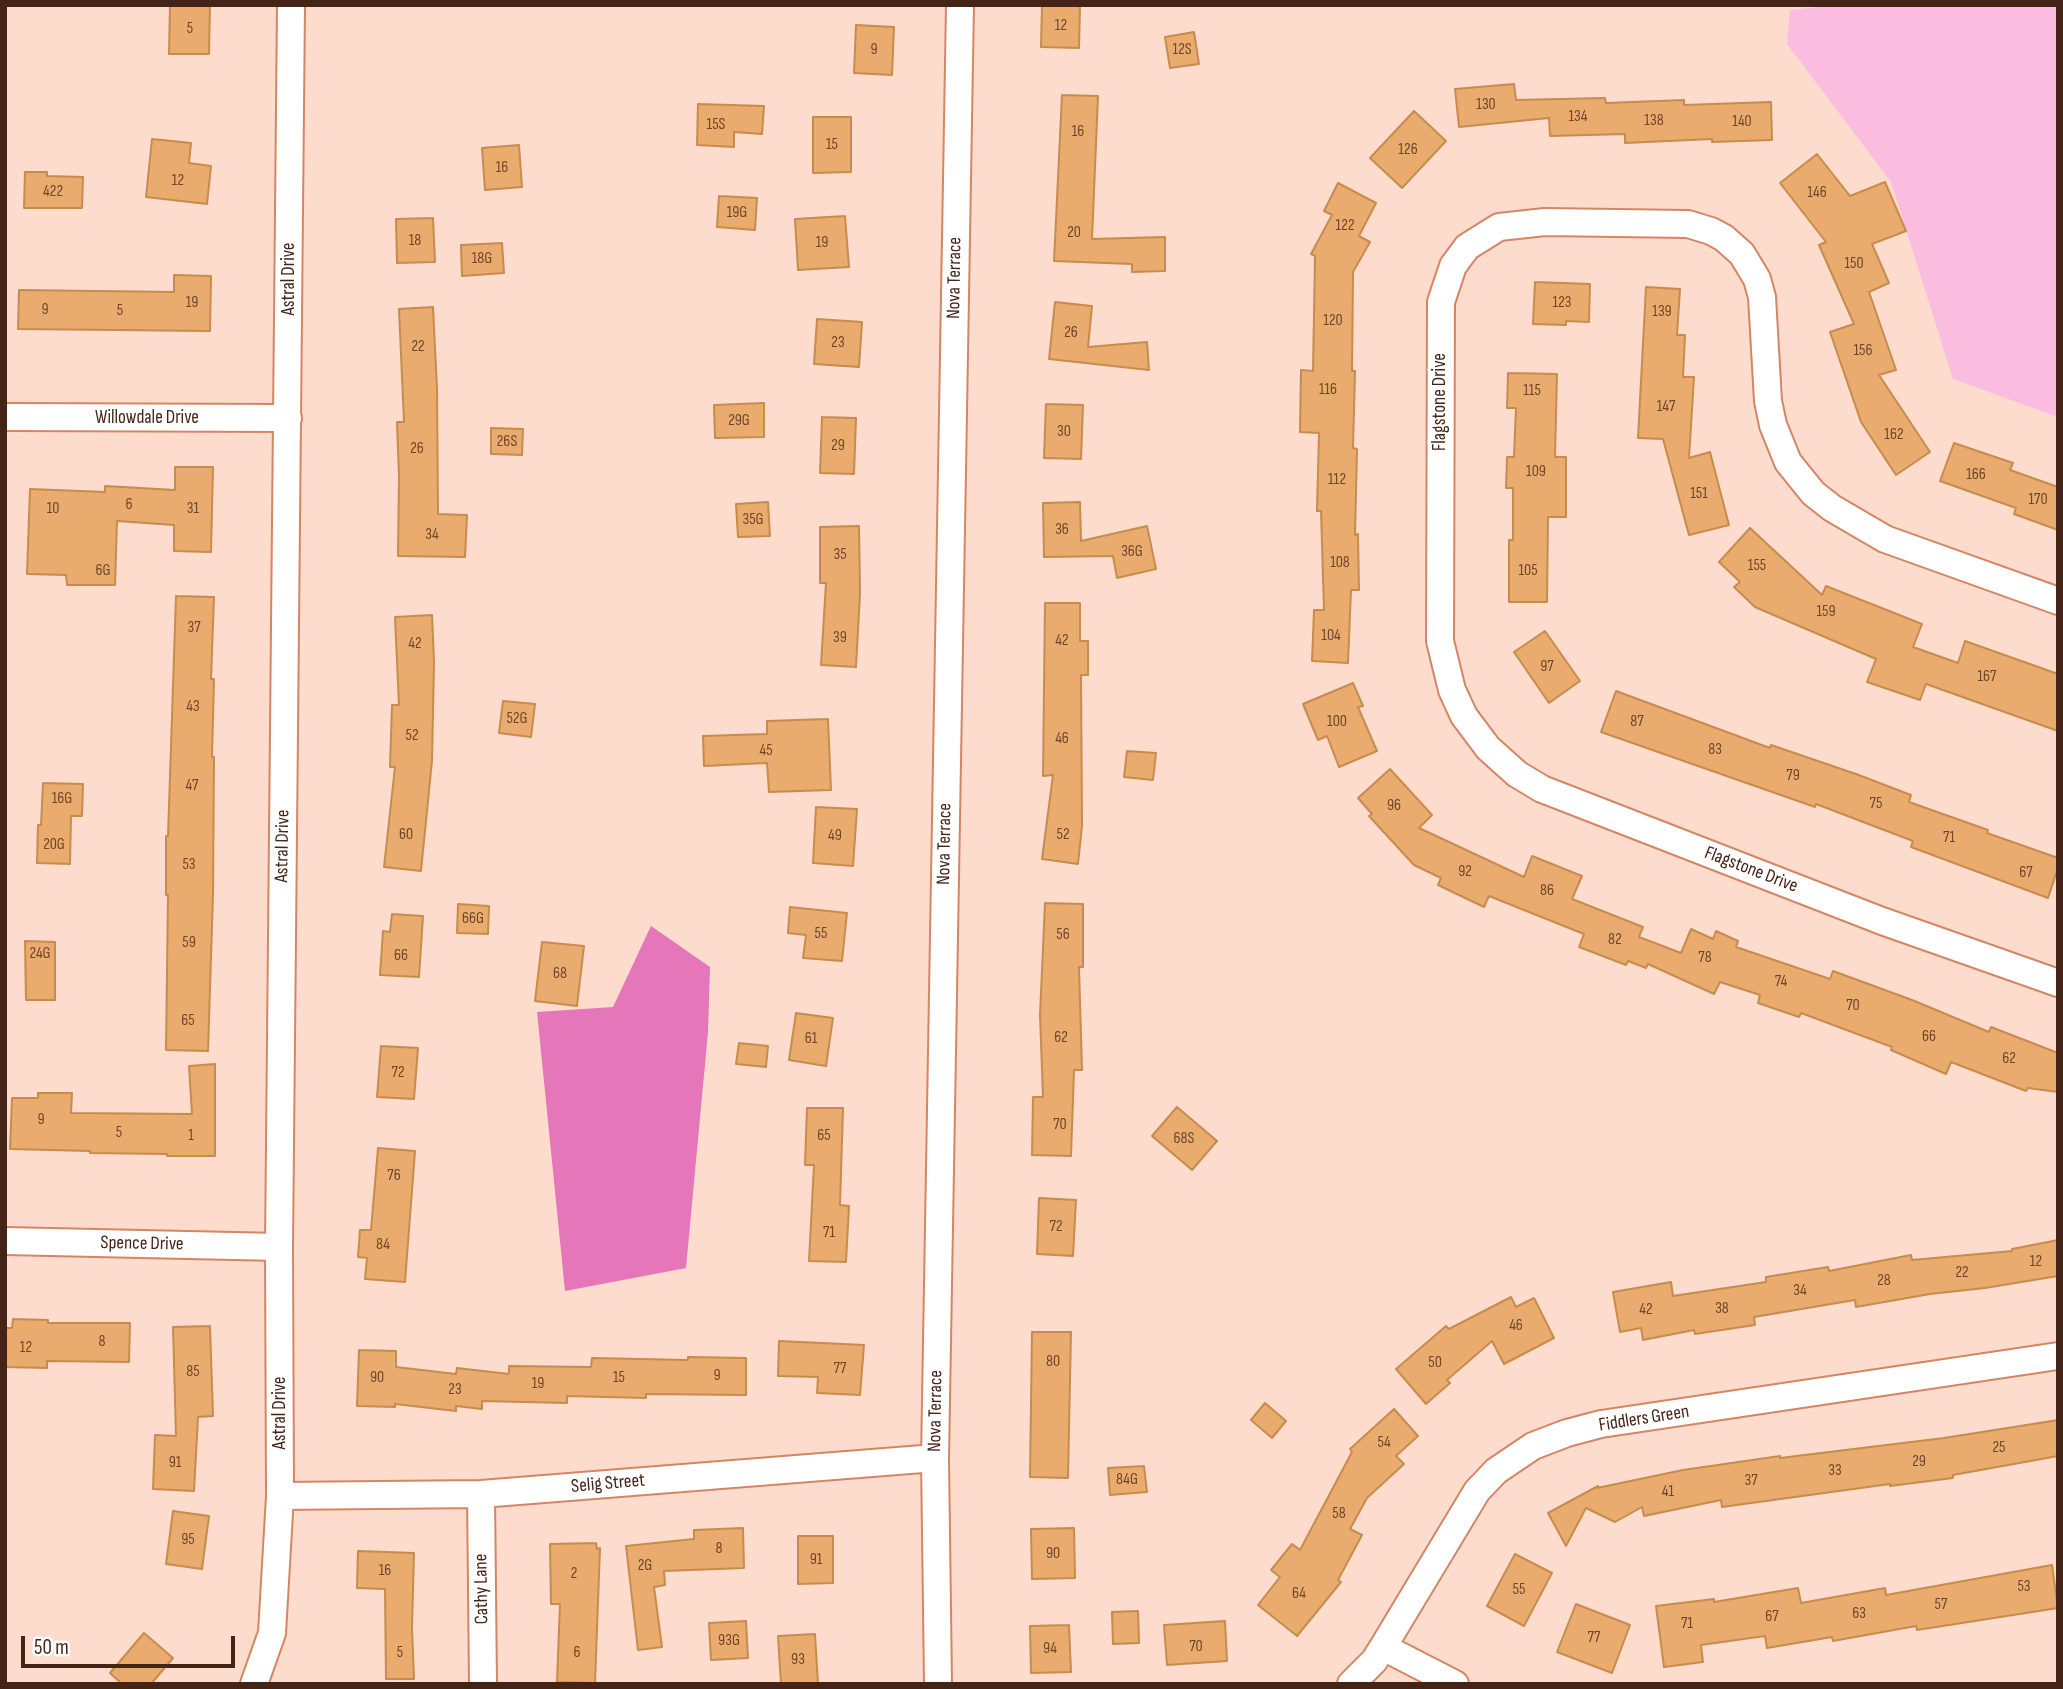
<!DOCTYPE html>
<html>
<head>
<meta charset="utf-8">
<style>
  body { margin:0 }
  #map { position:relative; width:2063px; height:1689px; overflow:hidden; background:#fedccd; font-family:"Sofia Sans Condensed",sans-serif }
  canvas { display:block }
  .frame { position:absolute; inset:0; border:7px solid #442416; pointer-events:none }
  .scale { position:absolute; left:21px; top:1636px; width:214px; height:32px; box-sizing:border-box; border:4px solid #442416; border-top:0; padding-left:9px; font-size:21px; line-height:24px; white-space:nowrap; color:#442416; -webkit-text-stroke:5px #fff; paint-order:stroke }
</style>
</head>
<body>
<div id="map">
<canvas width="2063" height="1689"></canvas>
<div class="frame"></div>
<div class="scale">50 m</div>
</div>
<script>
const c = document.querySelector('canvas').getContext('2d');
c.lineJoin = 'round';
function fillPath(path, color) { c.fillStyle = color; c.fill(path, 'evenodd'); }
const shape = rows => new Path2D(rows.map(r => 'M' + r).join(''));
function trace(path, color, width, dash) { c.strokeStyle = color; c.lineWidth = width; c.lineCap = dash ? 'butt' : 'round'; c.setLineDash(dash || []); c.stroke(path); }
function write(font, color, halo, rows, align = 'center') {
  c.font = font + ' "Sofia Sans Condensed",sans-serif'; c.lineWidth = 7; c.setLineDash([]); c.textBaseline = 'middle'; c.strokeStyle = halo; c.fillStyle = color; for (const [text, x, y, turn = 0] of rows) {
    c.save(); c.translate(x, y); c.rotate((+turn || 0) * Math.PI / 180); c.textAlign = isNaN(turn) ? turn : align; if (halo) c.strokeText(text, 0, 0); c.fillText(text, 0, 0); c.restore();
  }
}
fillPath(shape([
  [1836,5,2058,5,2058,417,1953,379,1891,182,1787,44,1790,10]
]), '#fabddf');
fillPath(shape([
  [651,926,710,967,708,1032,686,1268,565,1291,537,1012,613,1007]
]), '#e476b9');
const building = shape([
  [170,5,210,5,209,54,169,54,170,5],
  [1042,5,1080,5,1079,48,1041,47,1042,5],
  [856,25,894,27,892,75,854,73,856,25],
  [1194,32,1199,64,1170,68,1165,37,1194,32],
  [1514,84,1516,100,1605,98,1606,103,1684,100,1684,105,1771,102,1772,140,1712,142,1712,139,1625,143,1625,134,1550,136,1549,118,1459,127,1455,89,1514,84],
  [1062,95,1098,96,1092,239,1165,237,1165,271,1132,272,1132,264,1054,261,1062,95],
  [698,104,764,106,762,134,734,132,734,147,697,145,698,104],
  [1414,111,1446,141,1402,188,1370,158,1414,111],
  [813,117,851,117,851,172,813,173,813,117],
  [152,139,191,143,189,163,211,166,207,204,146,197,152,139],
  [519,145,522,187,485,190,482,148,519,145],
  [1817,154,1850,196,1885,182,1906,231,1872,244,1889,283,1869,292,1896,370,1879,375,1930,452,1896,475,1861,422,1830,332,1854,324,1819,245,1826,242,1780,183,1817,154],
  [25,172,47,172,47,176,83,177,82,208,24,208,25,172],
  [1338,183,1376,203,1359,236,1370,242,1353,272,1352,371,1355,371,1353,448,1357,449,1355,535,1358,534,1359,590,1351,590,1348,663,1312,661,1314,610,1324,610,1321,511,1317,511,1319,433,1300,432,1301,370,1313,371,1315,256,1311,254,1332,215,1324,211,1338,183],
  [719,196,757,198,755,230,717,227,719,196],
  [845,216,849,267,798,270,795,219,845,216],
  [433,218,435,262,397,263,396,219,433,218],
  [502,243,504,273,462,276,461,245,502,243],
  [174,275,211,276,210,331,18,329,19,290,174,292,174,275],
  [1535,282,1590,284,1589,322,1566,321,1566,325,1533,324,1535,282],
  [1646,287,1680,289,1677,335,1685,335,1683,377,1694,377,1689,458,1710,452,1729,525,1689,535,1663,439,1638,438,1646,287],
  [1055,302,1092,306,1088,347,1147,342,1149,370,1049,359,1055,302],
  [433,307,437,389,438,514,467,515,465,557,398,556,399,476,397,422,404,422,399,309,433,307],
  [817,319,862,322,859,367,814,364,817,319],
  [1508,373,1557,374,1555,457,1566,457,1566,517,1548,517,1547,602,1509,602,1509,540,1513,540,1513,488,1506,488,1507,457,1514,457,1516,408,1507,408,1508,373],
  [764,403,764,437,715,438,714,405,764,403],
  [1046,404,1083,405,1081,459,1044,458,1046,404],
  [822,417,856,418,854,474,820,473,822,417],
  [491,428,523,429,522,455,491,454,491,428],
  [1954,443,2013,463,2010,470,2058,487,2058,530,2014,514,2016,508,1940,481,1954,443],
  [175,467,213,467,211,552,174,551,174,525,117,521,115,585,67,585,66,575,27,574,30,489,105,492,105,486,175,490,175,467],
  [768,502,770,536,738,537,736,504,768,502],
  [1080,502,1081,541,1147,526,1156,569,1117,578,1113,556,1044,557,1043,503,1080,502],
  [859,526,860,593,856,667,821,665,826,583,820,583,820,527,859,526],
  [1750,528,1822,595,1826,586,1922,624,1913,647,1958,663,1965,641,2058,674,2058,731,1926,684,1920,700,1867,682,1876,659,1755,607,1734,587,1740,582,1719,562,1750,528],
  [176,596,214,597,211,679,214,679,212,757,214,757,213,894,208,1051,166,1050,168,895,166,895,166,836,168,836,176,596],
  [1045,603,1080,603,1080,641,1088,641,1088,675,1081,675,1082,826,1078,864,1042,859,1053,775,1043,776,1045,603],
  [432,615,434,662,432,761,421,871,384,867,395,767,390,767,392,705,399,705,395,617,432,615],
  [1545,631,1580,681,1549,703,1514,652,1545,631],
  [1353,683,1363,706,1358,707,1377,751,1339,767,1327,736,1318,740,1303,704,1353,683],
  [1616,691,1770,748,1771,745,1856,774,1911,795,1909,802,1988,830,1987,833,2058,858,2058,868,2048,898,1911,847,1913,841,1816,804,1815,807,1601,732,1616,691],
  [503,701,535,704,531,737,499,733,503,701],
  [828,719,831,790,769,792,767,763,704,766,703,736,767,734,767,721,828,719],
  [1127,751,1156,753,1153,780,1124,777,1127,751],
  [1390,769,1432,815,1419,828,1524,877,1532,856,1582,876,1572,899,1643,927,1639,937,1681,953,1691,929,1713,939,1716,931,1738,941,1736,947,1830,979,1833,971,1912,1000,1989,1032,1991,1027,2058,1053,2058,1092,2028,1088,2026,1091,1951,1062,1946,1074,1891,1050,1892,1047,1801,1013,1799,1017,1758,1003,1760,995,1720,982,1714,994,1648,964,1646,968,1628,961,1626,965,1579,947,1584,934,1489,896,1484,907,1438,885,1441,878,1414,865,1369,816,1372,814,1358,798,1390,769],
  [43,783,83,784,82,816,71,816,70,864,37,863,38,825,41,825,43,783],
  [816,807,857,809,853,866,813,863,816,807],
  [1045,903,1083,904,1083,967,1079,967,1082,1070,1074,1070,1071,1156,1032,1155,1033,1097,1043,1097,1040,1015,1045,903],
  [458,904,489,906,488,934,457,933,458,904],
  [790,907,847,913,842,961,803,958,806,935,788,933,790,907],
  [392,914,423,916,419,977,380,975,383,931,390,932,392,914],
  [25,941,55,942,55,1000,26,1000,25,941],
  [542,942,584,946,577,1006,535,1001,542,942],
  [796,1013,833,1018,826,1066,789,1060,796,1013],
  [739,1043,768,1046,766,1067,736,1064,739,1043],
  [381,1046,418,1048,414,1099,377,1097,381,1046],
  [215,1064,215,1156,167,1156,167,1154,90,1153,90,1151,10,1149,12,1098,38,1098,38,1093,72,1093,71,1113,192,1114,189,1066,215,1064],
  [1177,1107,1217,1141,1192,1170,1152,1136,1177,1107],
  [807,1108,843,1108,840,1205,849,1206,846,1262,809,1261,814,1165,805,1165,807,1108],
  [378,1148,415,1151,405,1282,365,1279,367,1258,358,1257,360,1230,371,1230,378,1148],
  [1039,1198,1076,1200,1073,1256,1037,1254,1039,1198],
  [2058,1240,2058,1276,1985,1288,1930,1294,1856,1307,1855,1300,1754,1317,1755,1325,1695,1334,1694,1330,1643,1340,1641,1328,1620,1332,1613,1292,1671,1282,1673,1296,1766,1282,1766,1277,1828,1267,1829,1271,1911,1255,1912,1260,2012,1251,2012,1249,2058,1240],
  [1511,1297,1516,1307,1534,1298,1554,1338,1504,1364,1492,1341,1447,1380,1450,1383,1426,1404,1396,1369,1446,1326,1449,1329,1511,1297],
  [13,1319,48,1320,48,1323,130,1323,129,1362,47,1361,47,1368,5,1367,5,1328,12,1328,13,1319],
  [210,1326,213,1416,198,1417,194,1491,153,1489,155,1435,176,1436,173,1327,210,1326],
  [1032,1332,1071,1332,1068,1478,1030,1477,1032,1332],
  [779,1341,864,1345,860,1395,817,1393,818,1377,778,1376,779,1341],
  [359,1350,396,1351,396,1367,456,1374,457,1368,509,1374,509,1366,591,1367,592,1358,688,1360,688,1357,746,1358,746,1395,646,1394,646,1398,567,1396,567,1403,482,1401,482,1409,456,1406,456,1411,395,1404,395,1407,357,1406,359,1350],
  [1265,1403,1286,1421,1272,1438,1251,1420,1265,1403],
  [1394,1409,1418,1436,1396,1456,1404,1464,1367,1498,1350,1529,1362,1535,1338,1580,1341,1582,1297,1636,1258,1605,1280,1577,1271,1570,1292,1544,1300,1550,1352,1452,1350,1449,1394,1409],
  [2058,1420,2058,1456,1953,1475,1953,1478,1890,1486,1890,1484,1722,1507,1721,1500,1644,1516,1642,1507,1615,1522,1586,1508,1566,1546,1548,1513,1598,1486,1597,1488,1683,1470,1780,1456,1780,1458,1944,1438,2058,1420],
  [1144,1466,1147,1492,1110,1495,1108,1468,1144,1466],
  [173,1511,209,1516,202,1569,166,1564,173,1511],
  [743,1528,744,1568,664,1571,665,1585,654,1587,662,1647,638,1650,626,1546,694,1539,694,1530,743,1528],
  [1074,1528,1075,1578,1032,1579,1031,1529,1074,1528],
  [798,1536,833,1536,833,1583,798,1584,798,1536],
  [596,1543,597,1549,600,1548,595,1683,557,1682,560,1604,551,1604,550,1544,596,1543],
  [358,1551,414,1553,412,1628,414,1679,386,1679,385,1589,357,1588,358,1551],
  [1515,1554,1552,1573,1524,1626,1487,1606,1515,1554],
  [2052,1565,2058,1608,1917,1630,1916,1626,1833,1641,1832,1637,1767,1648,1765,1636,1701,1645,1703,1662,1664,1667,1656,1606,1714,1599,1714,1602,1798,1588,1801,1603,1885,1588,1886,1595,2052,1565],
  [1576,1604,1630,1625,1612,1673,1557,1652,1576,1604],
  [1138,1611,1139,1643,1113,1644,1112,1612,1138,1611],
  [746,1621,748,1658,711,1660,709,1623,746,1621],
  [1225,1621,1227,1661,1167,1665,1164,1625,1225,1621],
  [1069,1625,1071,1672,1031,1673,1030,1626,1069,1625],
  [144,1633,173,1658,151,1684,122,1684,110,1673,144,1633],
  [815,1634,818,1684,781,1684,778,1636,815,1634]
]);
fillPath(building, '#eaab6e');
trace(building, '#c88b4e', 2);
const street = shape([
  [5,417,288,418],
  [2058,601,1885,539,1832,508,1813,493,1788,462,1773,425,1768,401,1762,297,1757,279,1742,254,1724,238,1711,231,1688,224,1545,222,1499,227,1467,247,1453,266,1441,302,1440,641,1452,690,1464,716,1488,748,1517,774,1542,789,1882,921,2058,983],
  [5,1241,279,1247],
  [481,1494,483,1684],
  [280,1496,481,1494,935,1458],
  [1383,1647,1455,1684],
  [254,1684,272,1633,280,1496,279,1247,291,5],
  [938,1684,935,1458,960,5],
  [1351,1684,1374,1661,1383,1647,1477,1491,1496,1471,1533,1446,1567,1433,1601,1424,2058,1356]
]);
trace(street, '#d48664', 30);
trace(street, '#fff', 26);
write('16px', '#6e462c', null, [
  ["12",1061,26],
  ["5",190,29],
  ["9",874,50],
  ["12S",1182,50],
  ["130",1486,105],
  ["134",1578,117],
  ["138",1654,121],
  ["140",1742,122],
  ["15S",716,125],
  ["16",1078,132],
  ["15",832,145],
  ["126",1408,150],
  ["16",502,168],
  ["12",178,181],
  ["422",53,192],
  ["146",1817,193],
  ["19G",737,213],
  ["122",1345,226],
  ["20",1074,233],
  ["18",415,241],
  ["19",822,243],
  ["18G",482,259],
  ["150",1854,264],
  ["19",192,303],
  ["123",1562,303],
  ["9",45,310],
  ["5",120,311],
  ["139",1662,312],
  ["120",1333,321],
  ["26",1071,333],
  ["23",838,343],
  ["22",418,347],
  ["156",1863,351],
  ["116",1328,390],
  ["115",1532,391],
  ["147",1666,407],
  ["29G",739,421],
  ["30",1064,432],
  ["162",1894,435],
  ["26S",507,442],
  ["29",838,446],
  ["26",417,449],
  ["109",1536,472],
  ["166",1976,475],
  ["112",1337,480],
  ["151",1699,494],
  ["170",2038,500],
  ["6",129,505],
  ["10",53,509],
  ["31",193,509],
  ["35G",753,520],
  ["36",1062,530],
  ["34",432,535],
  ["36G",1132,552],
  ["35",840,555],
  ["108",1340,563],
  ["155",1757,566],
  ["6G",103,571],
  ["105",1528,571],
  ["159",1826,612],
  ["37",194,628],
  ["104",1331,636],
  ["39",840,638],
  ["42",1062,641],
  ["42",415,644],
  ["97",1547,667],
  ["167",1987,677],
  ["43",193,707],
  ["52G",517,719],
  ["100",1337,722],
  ["87",1637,722],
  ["52",412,736],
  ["46",1062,739],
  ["83",1715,750],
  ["45",766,751],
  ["79",1793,776],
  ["47",192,786],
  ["16G",62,799],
  ["75",1876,804],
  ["96",1394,806],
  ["60",406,835],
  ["52",1063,835],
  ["49",835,836],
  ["71",1949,838],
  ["20G",54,845],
  ["53",189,865],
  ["92",1465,872],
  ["67",2026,873],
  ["86",1547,891],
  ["66G",473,919],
  ["55",821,934],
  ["56",1063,935],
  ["82",1615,940],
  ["59",189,943],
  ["24G",40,954],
  ["66",401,956],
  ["78",1705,958],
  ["68",560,974],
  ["74",1781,982],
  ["70",1853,1006],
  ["65",188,1021],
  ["66",1929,1037],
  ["62",1061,1038],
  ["61",811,1039],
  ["62",2009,1059],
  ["72",398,1073],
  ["9",41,1120],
  ["70",1060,1125],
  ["5",119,1133],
  ["1",191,1136],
  ["65",824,1136],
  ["68S",1184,1139],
  ["76",394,1176],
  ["72",1056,1227],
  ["71",829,1233],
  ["84",383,1245],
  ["12",2036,1262],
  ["22",1962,1273],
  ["28",1884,1281],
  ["34",1800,1291],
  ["38",1722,1309],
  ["42",1646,1310],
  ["46",1516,1326],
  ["8",102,1342],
  ["12",26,1348],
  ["80",1053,1362],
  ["50",1435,1363],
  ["77",840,1369],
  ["85",193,1372],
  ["9",717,1376],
  ["90",377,1378],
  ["15",619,1378],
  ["19",538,1384],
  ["23",455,1390],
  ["54",1384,1443],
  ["25",1999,1448],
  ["29",1919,1462],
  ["91",175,1463],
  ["33",1835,1471],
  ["84G",1127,1480],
  ["37",1751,1481],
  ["41",1668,1492],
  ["58",1339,1514],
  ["95",188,1540],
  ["8",719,1549],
  ["90",1053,1554],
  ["91",816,1560],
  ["2G",645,1566],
  ["16",385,1571],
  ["2",574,1574],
  ["53",2024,1587],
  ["55",1519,1590],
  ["64",1299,1594],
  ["57",1941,1605],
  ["63",1859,1614],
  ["67",1772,1617],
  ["71",1687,1624],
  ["77",1594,1638],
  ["93G",729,1641],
  ["70",1196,1647],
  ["94",1050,1649],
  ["5",400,1653],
  ["6",577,1653],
  ["93",798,1660]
]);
write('19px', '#442416', '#fff', [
  ["Nova Terrace",955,278,-89],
  ["Astral Drive",289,279,-90],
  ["Flagstone Drive",1440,402,-90],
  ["Willowdale Drive",147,418],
  ["Nova Terrace",945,844,-89],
  ["Astral Drive",283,846,-89],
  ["Flagstone Drive",1751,870,21],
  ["Spence Drive",142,1244,1],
  ["Nova Terrace",936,1411,-89],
  ["Astral Drive",280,1413,-90],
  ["Fiddlers Green",1644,1419,-9],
  ["Selig Street",608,1484,-5],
  ["Cathy Lane",482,1589,-91]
]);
</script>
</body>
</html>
